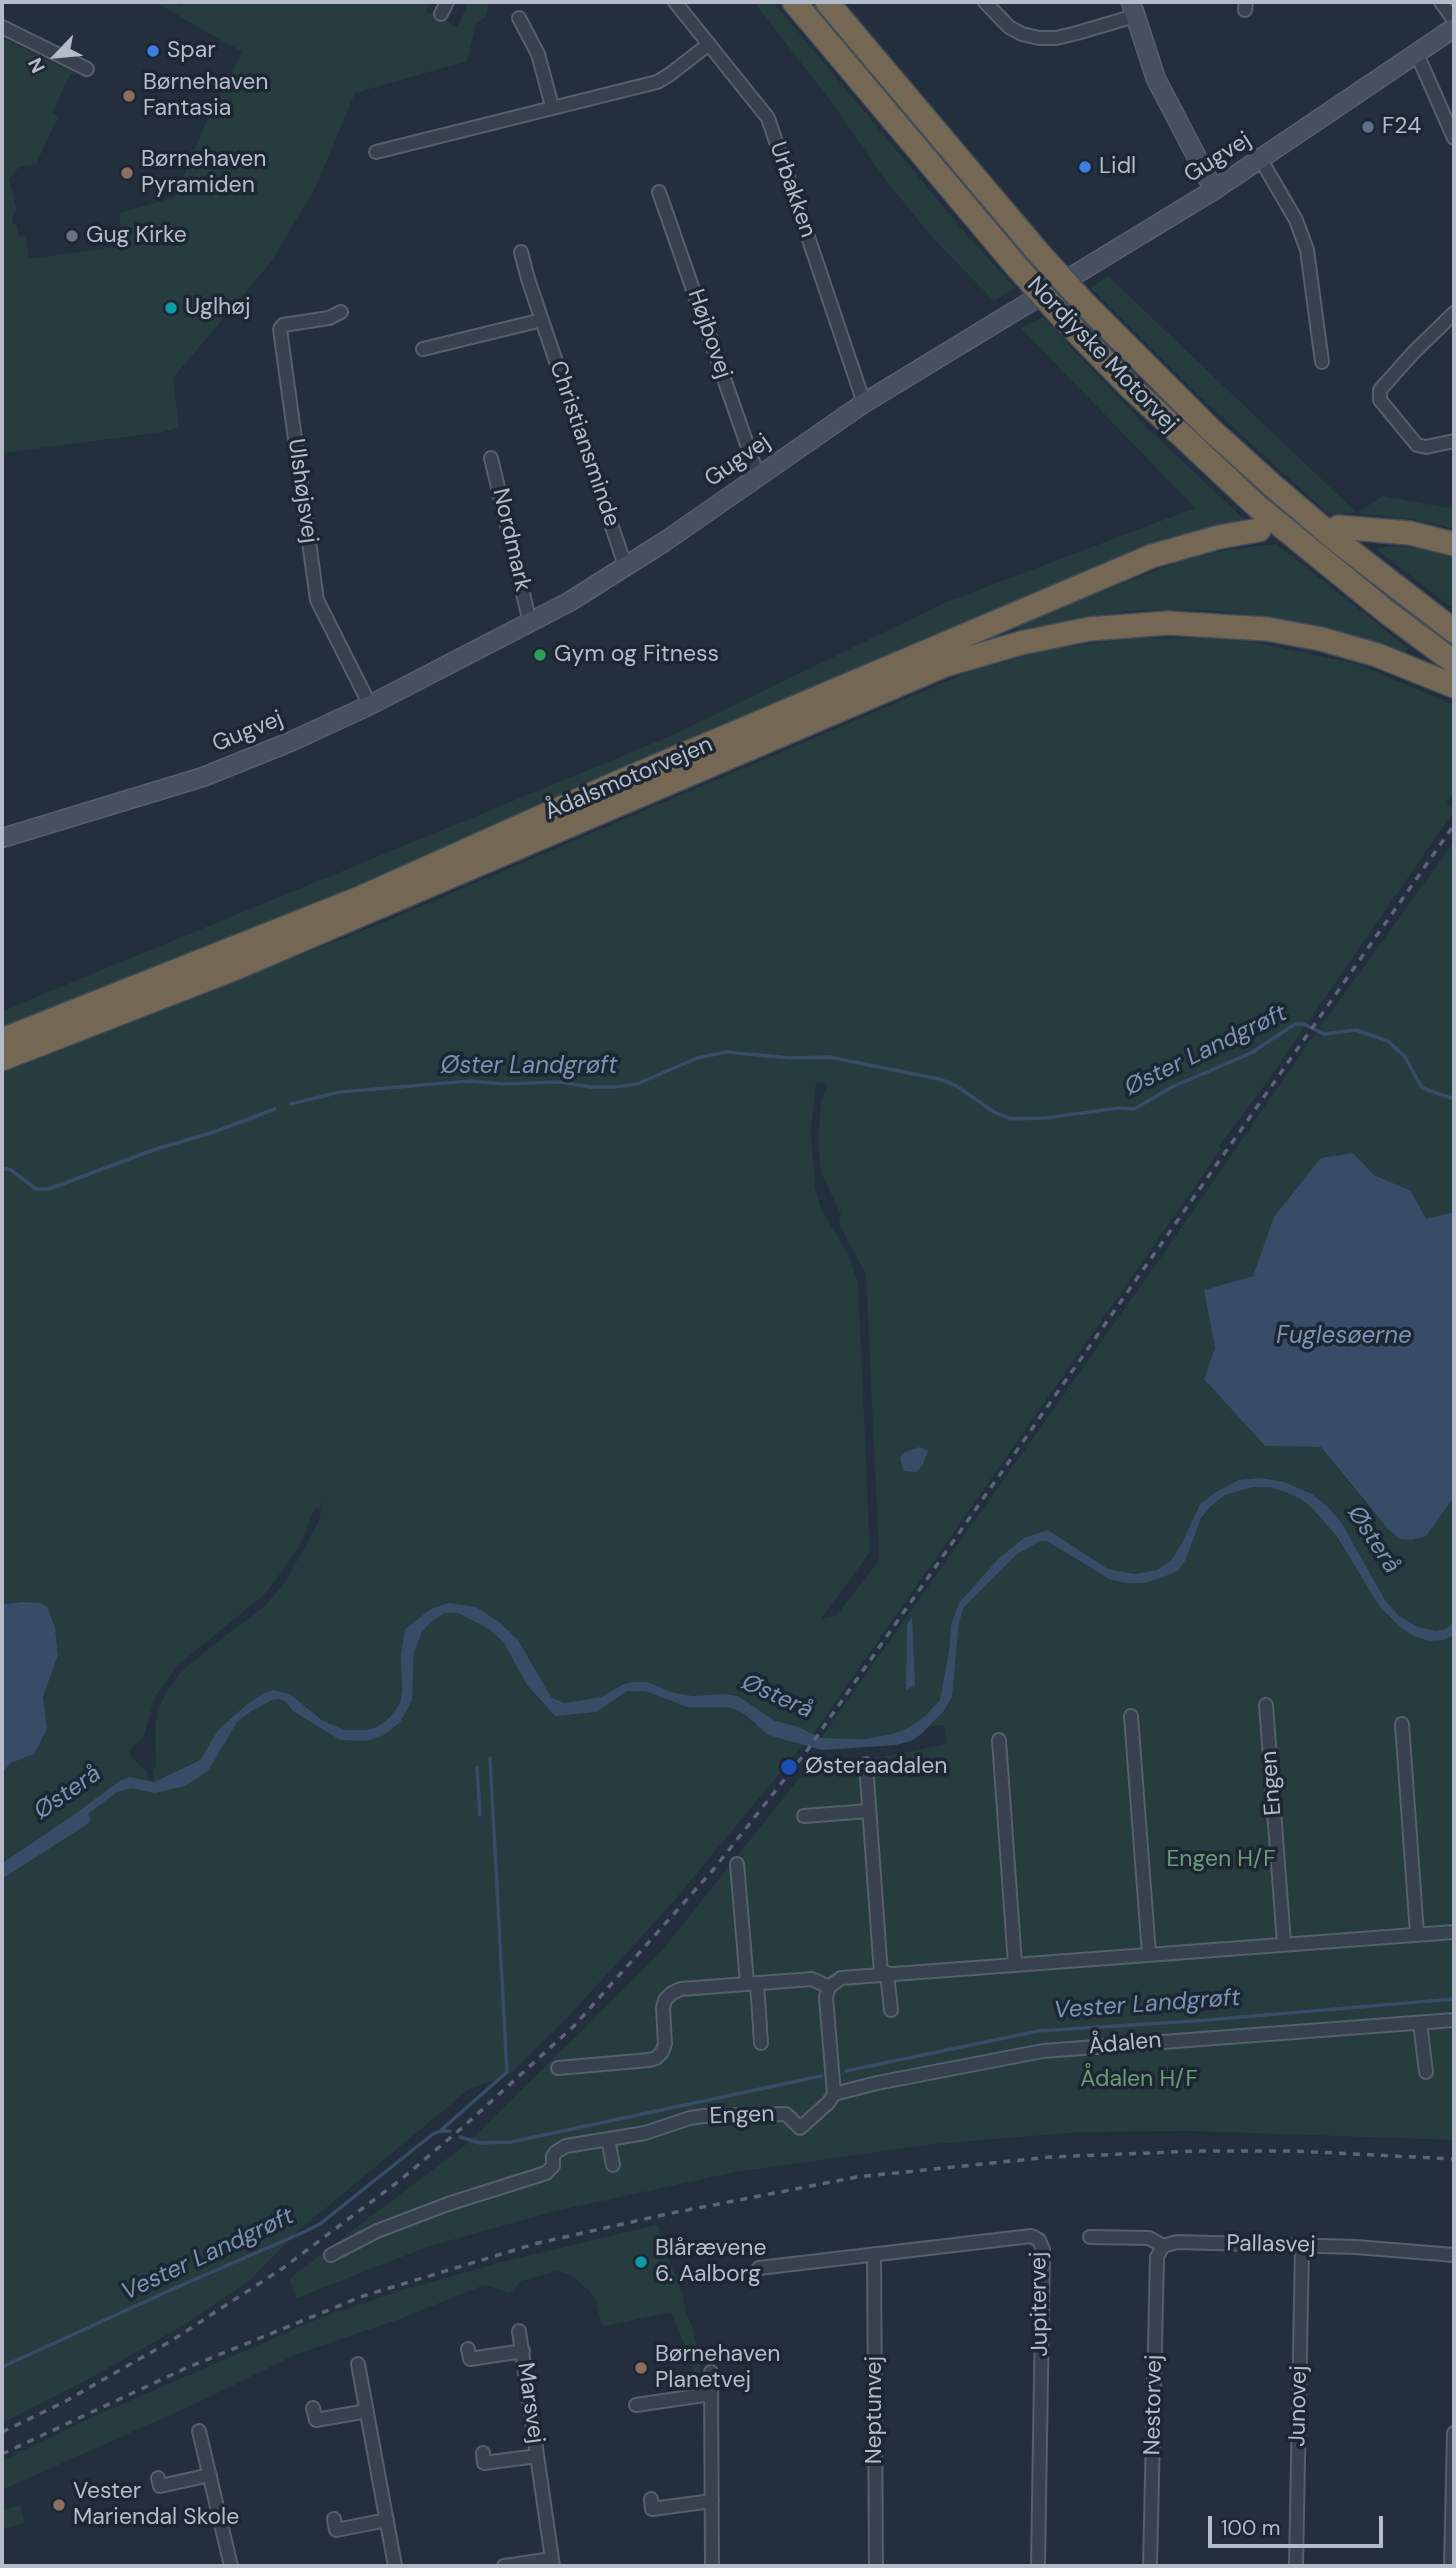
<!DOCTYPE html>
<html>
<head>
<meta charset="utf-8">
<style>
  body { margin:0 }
  #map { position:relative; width:1456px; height:2568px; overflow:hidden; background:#242f3e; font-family:"DM Sans",sans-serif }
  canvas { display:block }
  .frame { position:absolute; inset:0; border:4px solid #b4bcc9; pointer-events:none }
  .north { position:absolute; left:21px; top:21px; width:70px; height:70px; -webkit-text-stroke:5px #1d2633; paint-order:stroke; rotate:244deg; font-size:19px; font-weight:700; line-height:28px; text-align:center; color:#b4bcc9 }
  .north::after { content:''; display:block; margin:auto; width:24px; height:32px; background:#b4bcc9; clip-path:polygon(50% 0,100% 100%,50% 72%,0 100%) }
  .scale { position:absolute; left:1208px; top:2516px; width:175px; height:32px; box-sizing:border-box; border:4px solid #b4bcc9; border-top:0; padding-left:9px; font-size:21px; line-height:24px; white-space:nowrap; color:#b4bcc9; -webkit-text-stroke:5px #1d2633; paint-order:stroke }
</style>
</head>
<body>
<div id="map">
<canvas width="1456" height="2568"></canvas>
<div class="frame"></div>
<div class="north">N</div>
<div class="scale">100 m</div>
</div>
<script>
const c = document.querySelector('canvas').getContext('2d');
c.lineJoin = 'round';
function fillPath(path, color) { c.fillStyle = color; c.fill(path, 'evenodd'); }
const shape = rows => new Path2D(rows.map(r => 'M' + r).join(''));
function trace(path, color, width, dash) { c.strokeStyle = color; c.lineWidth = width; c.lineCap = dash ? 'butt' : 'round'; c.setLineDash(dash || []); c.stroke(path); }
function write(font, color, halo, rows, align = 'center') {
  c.font = font + ' "DM Sans",sans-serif'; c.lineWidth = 7; c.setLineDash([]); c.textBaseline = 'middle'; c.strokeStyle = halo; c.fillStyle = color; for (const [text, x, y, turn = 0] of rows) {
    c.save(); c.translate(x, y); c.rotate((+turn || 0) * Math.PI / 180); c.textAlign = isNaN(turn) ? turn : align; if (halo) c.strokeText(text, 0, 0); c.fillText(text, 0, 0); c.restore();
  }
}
fillPath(shape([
  [155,2,172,2,181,6,184,2,430,2,426,11,457,27,469,2,489,2,485,17,476,24,467,61,355,93,315,188,271,262,173,378,179,427,163,432,2,453,2,38,78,75,70,74,52,113,58,117,36,164,19,167,9,179,17,210,12,217,13,224,16,224,19,237,26,236,29,259,123,246,119,213,175,197,205,125,242,52],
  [754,2,773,2,967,235,1015,288,994,301,931,236,883,177,836,108],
  [1108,276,1357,513,1383,496,1454,509,1454,529,1417,520,1358,513,1328,514,1199,396,1091,288],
  [1043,317,1146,427,1244,519,1162,544,1064,580,399,869,2,1029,2,1011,671,736,944,603,1195,508,1021,328],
  [1276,544,1408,648,1405,654,1322,626,1263,616,1207,610,1137,610,1083,618,1019,632,1016,625,1183,560,1227,550],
  [1390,546,1422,548,1454,557,1454,609,1376,549],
  [1129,638,1235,638,1357,664,1454,705,1454,793,1446,803,1454,811,1266,1083,1219,1146,1221,1149,813,1734,799,1727,775,1721,738,1696,724,1694,693,1696,674,1693,647,1682,622,1685,601,1697,564,1703,551,1697,518,1640,448,1603,405,1629,400,1703,390,1717,377,1727,365,1730,344,1730,331,1726,290,1694,245,1706,218,1730,200,1759,154,1782,153,1769,156,1768,155,1727,158,1710,167,1691,182,1671,206,1651,266,1605,286,1581,319,1521,324,1498,319,1510,315,1507,299,1547,266,1593,179,1664,156,1695,143,1738,129,1750,131,1757,148,1773,149,1793,207,1771,237,1722,250,1712,272,1700,279,1699,285,1701,294,1712,340,1740,401,1721,413,1674,414,1652,422,1632,432,1621,445,1613,457,1612,489,1629,504,1643,527,1685,543,1705,596,1712,627,1691,645,1691,687,1707,728,1707,743,1713,753,1724,803,1745,673,1902,567,2018,510,2074,469,2089,298,2231,250,2280,186,2324,83,2382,2,2423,2,1773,11,1763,33,1754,47,1729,43,1697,58,1655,57,1639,52,1618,22,1602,2,1604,2,1073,384,922,966,673,1043,651],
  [816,1082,828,1084,821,1102,818,1143,821,1173,841,1214,839,1224,866,1274,879,1555,878,1562,836,1616,821,1619,870,1552,858,1282,848,1254,821,1209,815,1187,811,1130],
  [1454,842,1454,1212,1426,1219,1411,1191,1374,1175,1353,1153,1274,1217,1253,1276,1204,1290,1215,1348,1204,1379,1265,1446,1321,1447,1375,1515,1426,1536,1454,1497,1454,1622,1446,1629,1436,1631,1418,1627,1399,1616,1385,1600,1341,1522,1327,1506,1312,1494,1261,1478,1200,1504,1182,1543,1171,1562,1157,1570,1135,1574,1108,1569,1048,1530,999,1558,951,1625,949,1651,940,1700,925,1716,908,1728,892,1735,865,1739,821,1738,1164,1253,1305,1048],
  [1253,1487,1269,1487,1285,1492,1301,1499,1312,1508,1336,1537,1389,1618,1443,1640,1454,1635,1454,2140,1192,2131,1082,2132,933,2144,736,2172,555,2211,427,2247,297,2298,289,2279,469,2142,660,1953,804,1772,947,1744,944,1725,929,1726,943,1712,952,1697,959,1622,964,1606,1016,1555,1040,1541,1047,1541,1109,1579,1158,1579,1210,1507,1225,1495],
  [656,2225,659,2226,666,2253,683,2295,685,2309,692,2326,701,2364,700,2376,694,2373,691,2360,671,2312,606,2326,601,2323,596,2300,589,2291,571,2275,557,2271,521,2281,510,2293,484,2285,397,2320,297,2354,197,2403,2,2490,2,2461,88,2419,320,2318,400,2291,502,2262],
  [20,2505,25,2523,2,2529,2,2510]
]), '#263c3f');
fillPath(shape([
  [1353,1153,1374,1175,1411,1191,1426,1219,1454,1212,1454,1497,1426,1536,1412,1540,1400,1539,1388,1529,1321,1447,1265,1446,1204,1379,1215,1348,1204,1290,1253,1276,1274,1217,1321,1158],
  [920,1447,928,1451,922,1466,916,1472,904,1471,900,1458,905,1452],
  [1261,1478,1284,1482,1312,1494,1327,1506,1341,1522,1385,1600,1399,1616,1418,1627,1436,1631,1446,1629,1454,1622,1454,1635,1443,1640,1429,1641,1412,1635,1400,1627,1380,1607,1337,1537,1312,1508,1301,1499,1285,1492,1269,1487,1253,1487,1225,1495,1210,1507,1201,1518,1185,1561,1178,1571,1158,1579,1143,1583,1125,1583,1109,1579,1047,1541,1040,1541,1016,1555,964,1607,959,1622,952,1697,943,1712,920,1735,911,1741,896,1745,822,1750,768,1735,743,1713,728,1707,687,1707,645,1691,627,1691,596,1712,555,1716,527,1685,504,1643,489,1629,458,1613,445,1613,432,1621,422,1632,414,1652,412,1700,401,1721,384,1735,367,1741,340,1740,294,1712,285,1701,279,1699,272,1700,250,1712,237,1722,208,1771,185,1786,155,1793,131,1788,117,1792,88,1814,91,1820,89,1823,2,1879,2,1864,7,1860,68,1819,120,1781,130,1777,154,1782,200,1760,218,1730,245,1706,264,1693,274,1690,290,1694,322,1720,344,1730,365,1730,377,1727,390,1717,400,1703,402,1691,401,1655,405,1629,431,1609,448,1603,476,1607,499,1622,518,1640,551,1697,564,1703,601,1697,622,1685,632,1682,647,1682,674,1693,693,1696,724,1694,738,1696,775,1721,799,1727,821,1738,865,1739,892,1734,908,1728,925,1716,940,1700,949,1651,951,1625,959,1603,999,1558,1024,1538,1048,1530,1108,1569,1135,1574,1157,1570,1171,1561,1182,1543,1200,1504,1216,1492,1239,1480],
  [22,1602,40,1603,47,1607,55,1627,58,1655,43,1697,47,1729,34,1754,11,1763,2,1773,2,1604],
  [912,1617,915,1685,906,1690,907,1624]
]), '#394c67');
trace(shape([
  [291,1104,340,1092,470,1081,503,1084,560,1082,590,1087,613,1087,637,1084,697,1058,726,1052,791,1058,829,1057,939,1079,955,1085,994,1112,1011,1119,1045,1118,1119,1108,1134,1109,1172,1087,1251,1053,1295,1024,1304,1024,1324,1034,1356,1030,1388,1041,1405,1057,1422,1088,1454,1099],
  [2,1168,11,1170,36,1189,49,1189,153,1150,214,1132,275,1109],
  [477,1768,480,1815],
  [846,2071,1038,2031,1194,2021,1454,1999],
  [440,2131,507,2072,490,1758],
  [460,2137,480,2143,511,2142,821,2076],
  [2,2367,175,2288,304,2232,320,2224,433,2134,440,2131,450,2131]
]), '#394c67', 3.5);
const street = shape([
  [675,2,768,118,864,403],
  [985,2,1009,27,1022,34,1039,38,1056,38,1077,33,1135,16],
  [1441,2,1454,20],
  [1245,10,1246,2],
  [441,14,447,2],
  [519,18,538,54,552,106],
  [2,27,87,69],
  [1417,54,1454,138],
  [376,152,657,82,669,75,709,44],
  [1261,160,1296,220,1307,250,1322,362],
  [659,192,758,476],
  [521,252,528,279,626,568],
  [341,312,329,318,283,325,280,329,317,600,370,705],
  [1454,313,1413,353,1380,390,1380,400,1417,445,1426,447,1454,441],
  [423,349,542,320],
  [491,458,530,623],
  [1266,1705,1284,1943],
  [1131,1716,1149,1954],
  [1402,1724,1417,1934],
  [999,1740,1015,1964],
  [866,1764,881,1974],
  [804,1816,869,1811],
  [737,1864,747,1983],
  [887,1973,891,2010],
  [757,1983,761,2043],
  [1420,2023,1426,2072],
  [558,2068,649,2060,656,2058,662,2052,665,2044,663,2008,665,2000,672,1993,681,1989,812,1979,829,1987],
  [834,2094,877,2083,1043,2051,1454,2020],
  [608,2139,613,2165],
  [1090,2237,1149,2238,1163,2246,1177,2242,1356,2247,1454,2255],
  [874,2254,876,2566],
  [331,2255,377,2231,448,2204,546,2173,553,2166,553,2156,556,2152,566,2146,645,2133,690,2118,704,2116,786,2114,800,2128,828,2103,834,2094,826,1997,829,1987,841,1978,1454,1932],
  [759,2268,1031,2236,1039,2240,1043,2250,1038,2566],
  [519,2331,553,2566],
  [468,2349,470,2359,523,2351],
  [358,2364,395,2566],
  [711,2372,712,2566],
  [636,2405,711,2394],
  [313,2408,316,2420,367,2411],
  [199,2431,231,2566],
  [483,2453,484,2463,537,2456],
  [158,2478,160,2486,210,2475],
  [651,2499,652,2509,712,2501],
  [334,2519,336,2530,387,2520],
  [504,2566,552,2559],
  [1150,2566,1157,2257,1163,2246],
  [1296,2566,1302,2246],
  [1451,2566,1454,2433]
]);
const secondary = shape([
  [1131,2,1156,79,1214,190],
  [2,838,203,777,290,742,370,705,569,602,664,542,864,403,1214,190,1454,28]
]);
const highway = shape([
  [794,2,1017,267],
  [827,2,1037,251],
  [1086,305,1210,429,1273,486,1340,543,1454,631],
  [1064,319,1129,386,1258,507,1388,613,1454,662],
  [1338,527,1410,533,1454,544],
  [2,1040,360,898,619,782,1152,556,1219,537,1259,530],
  [2,1059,236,968,945,665,1021,643,1089,629,1168,623,1267,629,1321,639,1377,655,1454,686]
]);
trace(street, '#565f6c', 16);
trace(secondary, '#565f6c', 21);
trace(highway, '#434c59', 26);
trace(street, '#38414e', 12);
trace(secondary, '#465061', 18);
trace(highway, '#746855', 23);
trace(shape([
  [2,2432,64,2402,171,2341,283,2268,399,2181,463,2127,574,2026,713,1870,806,1752,1454,825],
  [2,2454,184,2369,363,2296,538,2243,667,2214,857,2177,1050,2157,1198,2151,1295,2151,1454,2159]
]), '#5a6575', 3.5, [7, 7]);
const highwayBridge = shape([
  [1037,251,1086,305],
  [1017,267,1064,319]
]);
trace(highwayBridge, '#434c59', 26, []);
trace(highwayBridge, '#746855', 23);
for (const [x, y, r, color] of [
  [153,51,7,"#3f7fe0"],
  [129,96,7,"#8d6e63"],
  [1368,127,7,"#5c6f8a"],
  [1085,167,7,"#3f7fe0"],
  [127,173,7,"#8d6e63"],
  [72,236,7,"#6b7280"],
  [171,308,7,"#0f9aa8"],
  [540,655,7,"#2e9e5b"],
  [789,1767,9,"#1a4fb4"],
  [641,2262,7,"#0f9aa8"],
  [641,2368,7,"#8d6e63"],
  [59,2505,7,"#8d6e63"]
]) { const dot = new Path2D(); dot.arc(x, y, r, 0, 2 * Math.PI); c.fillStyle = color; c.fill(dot); trace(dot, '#1d2633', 2.5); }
write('23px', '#b4bcc9', '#1d2633', [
  ["Spar",167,51],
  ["Børnehaven",143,83],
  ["Fantasia",143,109],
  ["F24",1382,127],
  ["Børnehaven",141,160],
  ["Pyramiden",141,186],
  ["Lidl",1099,167],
  ["Gug Kirke",86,236],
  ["Uglhøj",185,308],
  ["Gym og Fitness",554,655],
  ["Østeraadalen",805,1767],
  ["Blårævene",655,2249],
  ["6. Aalborg",655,2275],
  ["Børnehaven",655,2355],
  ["Planetvej",655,2381],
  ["Vester",73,2492],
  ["Mariendal Skole",73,2518]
], 'left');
write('23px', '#b4bcc9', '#1d2633', [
  ["Gugvej",1218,158,-32],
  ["Urbakken",792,190,71],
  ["Højbovej",709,334,71],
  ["Nordjyske Motorvej",1102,355,46],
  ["Christiansminde",584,444,71],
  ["Gugvej",738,461,-35],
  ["Ulshøjsvej",302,491,82],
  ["Nordmark",511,540,77],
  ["Gugvej",248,732,-22],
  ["Ådalsmotorvejen",629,779,-23],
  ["Engen",1272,1783,-94],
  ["Ådalen",1125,2044,-5],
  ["Engen",742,2116,-2],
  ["Pallasvej",1271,2245,1],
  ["Jupitervej",1040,2304,-91],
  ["Marsvej",530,2403,82],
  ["Nestorvej",1154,2405,-89],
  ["Junovej",1299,2406,-89],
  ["Neptunvej",875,2410,-90]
]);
write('23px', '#6b9a76', '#1d2633', [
  ["Engen H/F",1221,1860],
  ["Ådalen H/F",1139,2080]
]);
write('italic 24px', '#7c92b1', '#1d2633', [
  ["Øster Landgrøft",1206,1051,-26],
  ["Øster Landgrøft",529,1067],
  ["Fuglesøerne",1344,1337],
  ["Østerå",1373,1540,57],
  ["Østerå",777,1697,24],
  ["Østerå",68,1793,-35],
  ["Vester Landgrøft",1147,2005,-4],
  ["Vester Landgrøft",208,2255,-25]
]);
</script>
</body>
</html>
